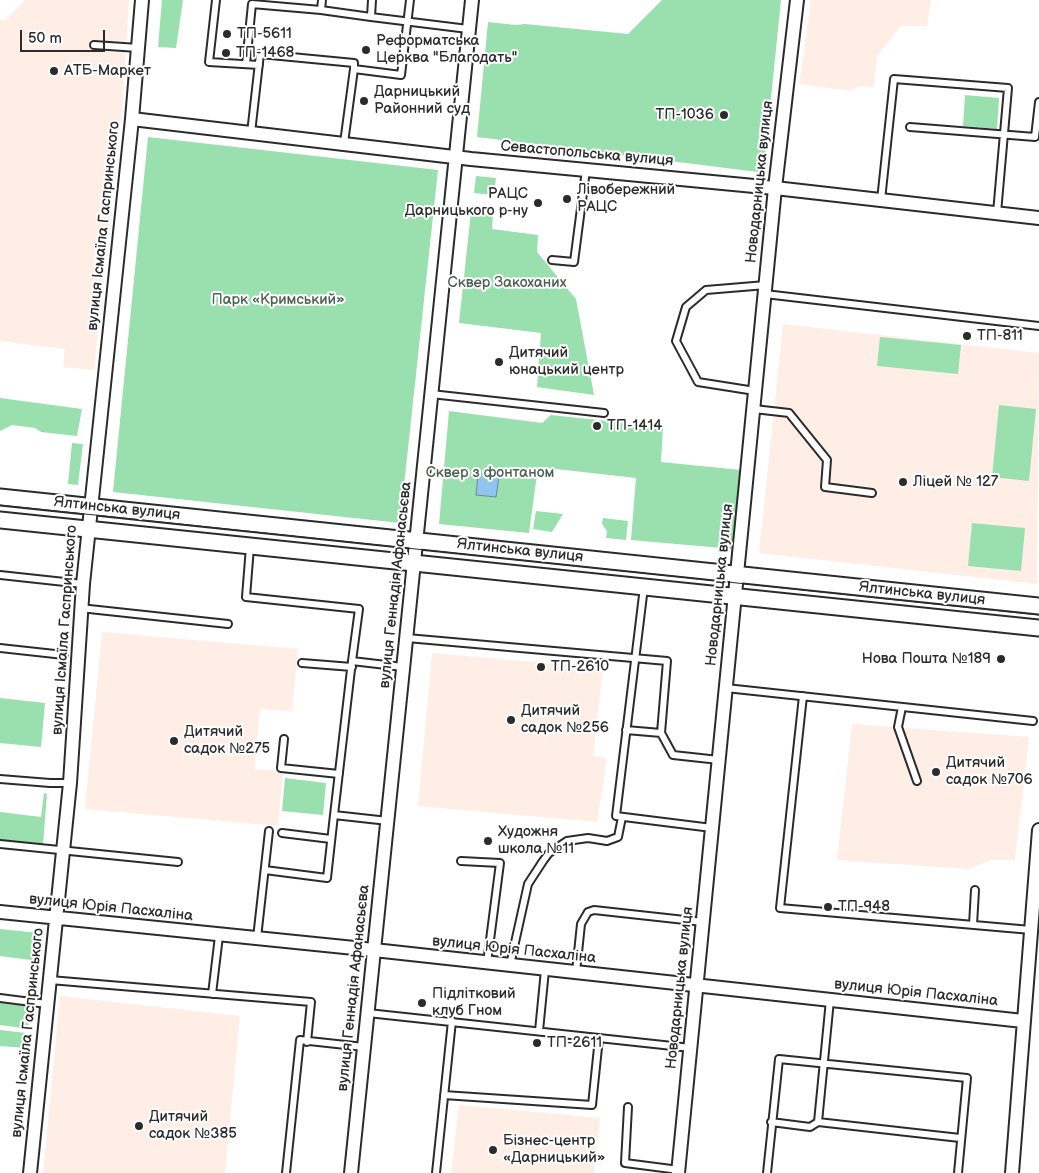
<!DOCTYPE html>
<html>
<head>
<meta charset="utf-8">
<style>
  body { margin:0 }
  #map { position:relative; width:1039px; height:1173px; overflow:hidden; background:#fff; font-family:"Balsamiq Sans",sans-serif }
  canvas { display:block }
  .scale { position:absolute; left:20px; top:30px; width:85px; height:22px; box-sizing:border-box; border:2px solid #2b2b2b; border-top:0; padding-left:6px; font-size:15px; line-height:18px; white-space:nowrap; color:#2b2b2b; -webkit-text-stroke:4px #fff; paint-order:stroke }
</style>
</head>
<body>
<div id="map">
<canvas width="1039" height="1173"></canvas>
<div class="scale">50 m</div>
</div>
<script>
const c = document.querySelector('canvas').getContext('2d');
c.lineJoin = 'round';
function fillPath(path, color) { c.fillStyle = color; c.fill(path, 'evenodd'); }
const shape = rows => new Path2D(rows.map(r => 'M' + r).join(''));
function trace(path, color, width, dash) { c.strokeStyle = color; c.lineWidth = width; c.lineCap = dash ? 'butt' : 'round'; c.setLineDash(dash || []); c.stroke(path); }
function write(font, color, halo, rows, align = 'center') {
  c.font = font + ' "Balsamiq Sans",sans-serif'; c.lineWidth = 4; c.setLineDash([]); c.textBaseline = 'middle'; c.strokeStyle = halo; c.fillStyle = color; for (const [text, x, y, turn = 0] of rows) {
    c.save(); c.translate(x, y); c.rotate((+turn || 0) * Math.PI / 180); c.textAlign = isNaN(turn) ? turn : align; if (halo) c.strokeText(text, 0, 0); c.fillText(text, 0, 0); c.restore();
  }
}
fillPath(shape([
  [25,0,129,0,123,98,94,370,63,367,65,349,0,341,0,20,6,20],
  [811,0,931,0,927,26,901,26,877,56,874,87,860,86,850,91,799,84],
  [783,324,1039,353,1037,584,759,553],
  [102,632,298,649,292,711,260,709,254,769,283,771,278,826,85,809],
  [432,653,603,668,593,756,607,758,597,822,418,806],
  [852,724,1029,737,1015,860,991,860,969,869,837,860],
  [60,996,240,1016,225,1173,43,1173],
  [459,1105,600,1118,594,1173,451,1173]
]), '#feeee6');
fillPath(shape([
  [162,0,183,0,176,48,158,47],
  [662,0,781,0,764,167,758,172,477,137,488,22,516,25,525,24,628,34],
  [965,95,999,98,997,129,963,126],
  [148,137,438,170,400,523,113,492],
  [476,176,496,178,494,195,474,193],
  [471,212,493,214,492,229,538,235,537,252,576,299,594,395,537,387,541,333,459,323],
  [880,337,961,345,958,374,877,366],
  [0,398,82,409,77,436,41,432,35,428,12,425,0,431],
  [999,405,1036,409,1029,481,992,477],
  [449,411,542,423,551,415,663,427,661,462,741,470,733,549,631,540,636,478,538,467,529,533,439,524],
  [72,443,83,444,78,485,68,484],
  [536,511,563,514,552,532,533,529],
  [603,518,628,521,626,540,606,538,607,531,602,524],
  [972,523,1025,528,1021,571,968,566],
  [0,698,45,703,41,747,0,743],
  [285,778,326,783,323,815,282,811],
  [44,793,47,794,43,845,0,840,0,812,41,817],
  [0,929,39,933,33,991,28,991,31,960,0,956],
  [0,1001,30,1004,28,1029,0,1025],
  [0,1030,26,1033,25,1048,0,1046]
]), '#99e0ae');
const water = shape([
  [478,474,499,476,496,497,476,495,478,474]
]);
fillPath(water, '#90c5ee');
trace(water, '#6887a0', 1);
const service = shape([
  [216,0,209,62,259,65],
  [322,0,321,10,371,17],
  [372,0,371,17,468,29],
  [94,45,138,48],
  [246,64,252,4,321,10],
  [910,127,1035,137,1039,102],
  [251,133,260,54,354,63,354,69],
  [344,143,354,69,401,75,410,0],
  [881,200,894,79,1008,88,997,213],
  [552,260,574,262,586,170],
  [765,294,1039,326],
  [755,391,698,382,676,341,686,307,706,290,766,285],
  [431,394,604,413],
  [754,409,789,413,827,460,825,487,872,493],
  [250,547,246,597,359,609,352,661],
  [0,575,83,584],
  [644,587,616,816,712,828],
  [80,608,228,624],
  [407,638,667,661,661,733,673,755,719,760],
  [0,648,64,655],
  [302,663,352,667],
  [726,688,1033,721],
  [803,696,780,908,1031,930],
  [902,707,898,727,917,781],
  [626,730,661,733],
  [284,739,281,768,339,774],
  [0,779,50,783,70,783],
  [334,815,352,661,403,667],
  [282,833,331,839],
  [0,844,178,862],
  [461,861,500,863,487,963],
  [265,870,327,878,334,815,388,821],
  [973,925,975,890],
  [257,938,269,831],
  [510,965,528,884,543,861,549,853,567,841,588,838,607,841,618,837,622,817],
  [576,972,581,924,588,912,594,910,703,922],
  [50,980,311,1002,307,1042],
  [212,994,219,936],
  [0,998,47,1004],
  [368,1013,691,1048],
  [539,1031,545,970],
  [444,1095,592,1105,599,1038],
  [628,1107,625,1163,679,1170],
  [771,1122,810,1127,818,1122,960,1138],
  [818,1122,830,1000],
  [286,1173,300,1040,364,1047],
  [436,1173,452,1021],
  [767,1173,779,1059,967,1078,958,1173]
]);
const minor = shape([
  [132,119,471,159,775,188,1039,218],
  [0,912,374,950,1023,1021],
  [30,1173,70,783,83,584,132,119,142,0],
  [351,1173,472,0],
  [678,1173,775,188,797,0],
  [1012,1173,1039,830]
]);
const tertiary = shape([
  [0,497,1039,606],
  [0,520,1039,628]
]);
trace(service, '#2b2b2b', 10);
trace(minor, '#2b2b2b', 16);
trace(tertiary, '#2b2b2b', 19);
trace(service, '#fff', 6);
trace(minor, '#fff', 12);
trace(tertiary, '#fff', 15);
trace(shape([
  [0,505,1039,615]
]), '#2b2b2b', 1);
for (const [x, y, r, color] of [
  [227,34,5,"#2b2b2b"],
  [366,50,5,"#2b2b2b"],
  [226,53,5,"#2b2b2b"],
  [54,71,5,"#2b2b2b"],
  [364,101,5,"#2b2b2b"],
  [724,115,5,"#2b2b2b"],
  [567,199,5,"#2b2b2b"],
  [538,203,5,"#2b2b2b"],
  [967,336,5,"#2b2b2b"],
  [499,362,5,"#2b2b2b"],
  [597,426,5,"#2b2b2b"],
  [903,482,5,"#2b2b2b"],
  [1001,659,5,"#2b2b2b"],
  [541,667,5,"#2b2b2b"],
  [511,720,5,"#2b2b2b"],
  [174,741,5,"#2b2b2b"],
  [936,772,5,"#2b2b2b"],
  [488,841,5,"#2b2b2b"],
  [828,907,5,"#2b2b2b"],
  [422,1003,5,"#2b2b2b"],
  [537,1043,5,"#2b2b2b"],
  [139,1126,5,"#2b2b2b"],
  [493,1150,5,"#2b2b2b"]
]) { const dot = new Path2D(); dot.arc(x, y, r, 0, 2 * Math.PI); c.fillStyle = color; c.fill(dot); trace(dot, '#fff', 2); }
write('15px', '#2b2b2b', '#fff', [
  ["ТП-5611",237,34],
  ["Реформатська",376,41],
  ["Церква \"Благодать\"",376,58],
  ["ТП-1468",236,53],
  ["АТБ-Маркет",64,71],
  ["Дарницький",374,92],
  ["Районний суд",374,109],
  ["ТП-1036",714,115,"right"],
  ["Лівобережний",577,190],
  ["РАЦС",577,207],
  ["РАЦС",528,194,"right"],
  ["Дарницького р-ну",528,211,"right"],
  ["ТП-811",977,336],
  ["Дитячий",509,353],
  ["юнацький центр",509,370],
  ["ТП-1414",607,426],
  ["Ліцей № 127",913,482],
  ["Нова Пошта №189",991,659,"right"],
  ["ТП-2610",551,667],
  ["Дитячий",521,711],
  ["садок №256",521,728],
  ["Дитячий",184,732],
  ["садок №275",184,749],
  ["Дитячий",946,763],
  ["садок №706",946,780],
  ["Художня",498,832],
  ["школа №11",498,849],
  ["ТП-948",838,907],
  ["Підлітковий",432,994],
  ["клуб Гном",432,1011],
  ["ТП-2611",547,1043],
  ["Дитячий",149,1117],
  ["садок №385",149,1134],
  ["Бізнес-центр",503,1141],
  ["«Дарницький»",503,1158]
], 'left');
write('15px', '#2b2b2b', '#fff', [
  ["Севастопольська вулиця",587,154,5],
  ["Новодарницька вулиця",760,182,-84],
  ["вулиця Ісмаїла Гаспринського",104,226,-84],
  ["Ялтинська вулиця",117,509,6],
  ["Ялтинська вулиця",520,551,6],
  ["вулиця Геннадія Афанасьєва",396,585,-84],
  ["Новодарницька вулиця",720,585,-84],
  ["Ялтинська вулиця",922,594,6],
  ["вулиця Ісмаїла Гаспринського",65,630,-86],
  ["вулиця Юрія Пасхаліна",111,908,6],
  ["вулиця Юрія Пасхаліна",514,950,6],
  ["вулиця Геннадія Афанасьєва",354,988,-84],
  ["Новодарницька вулиця",680,988,-84],
  ["вулиця Юрія Пасхаліна",916,993,6],
  ["вулиця Ісмаїла Гаспринського",28,1033,-84]
]);
write('15px', '#4c6152', '#fff', [
  ["Сквер Закоханих",507,283],
  ["Парк «Кримський»",278,300],
  ["Сквер з фонтаном",490,473]
]);
</script>
</body>
</html>
